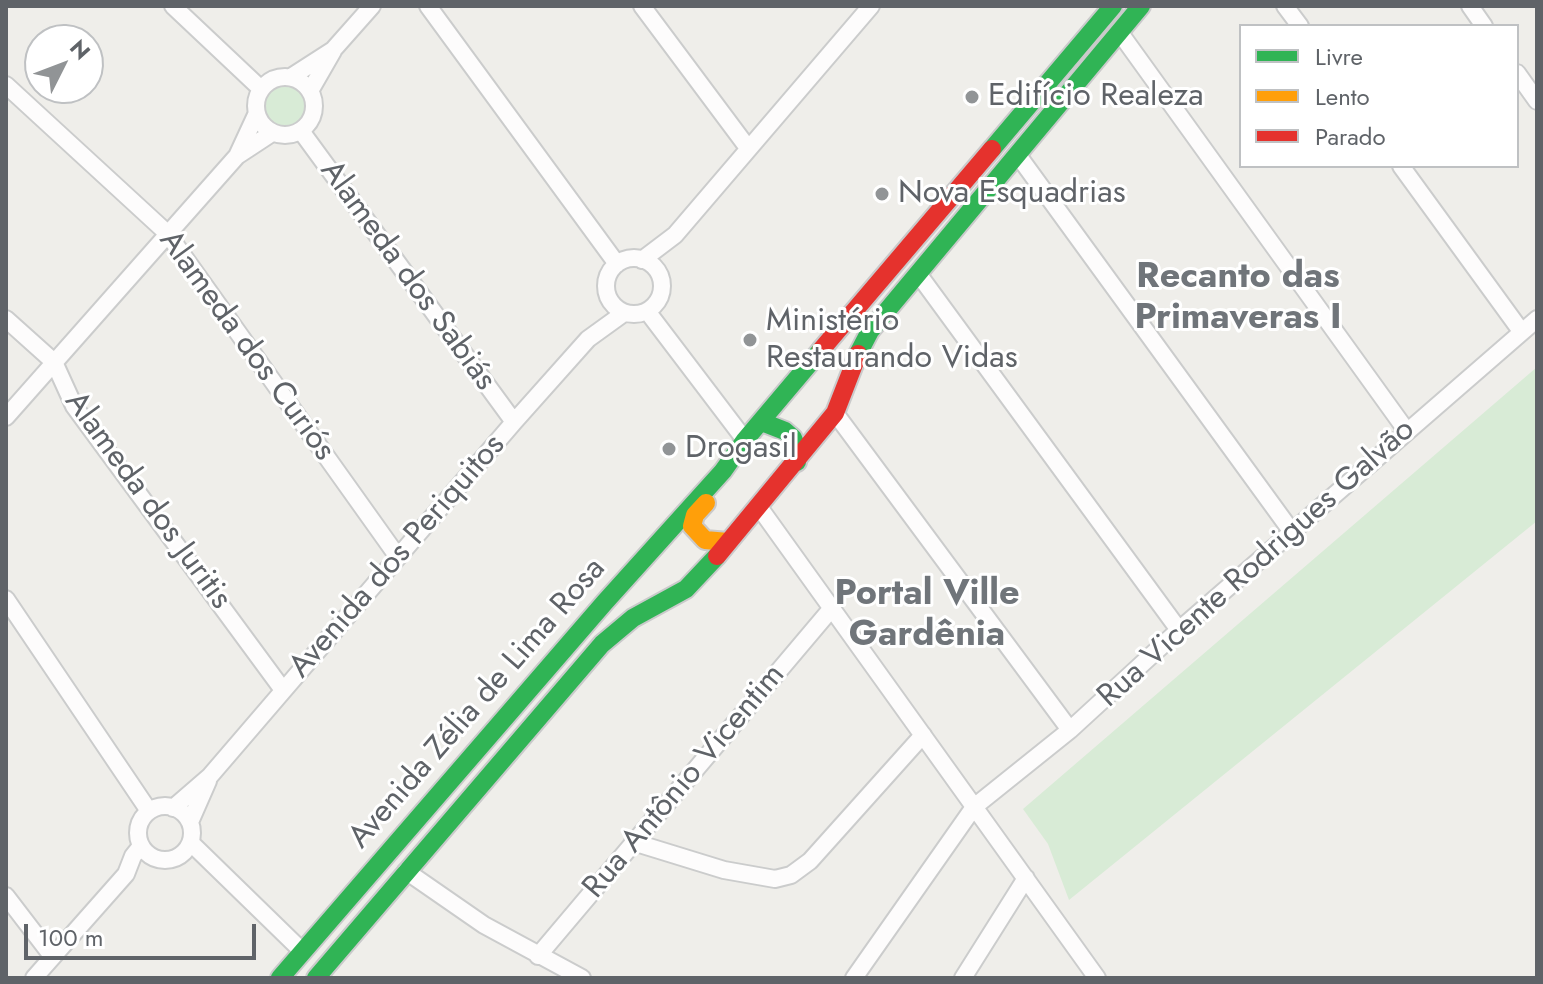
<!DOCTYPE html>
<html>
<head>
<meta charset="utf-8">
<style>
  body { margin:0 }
  #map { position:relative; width:1543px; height:984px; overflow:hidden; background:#efeeea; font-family:Jost,sans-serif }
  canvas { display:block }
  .frame { position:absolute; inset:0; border:8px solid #5f6368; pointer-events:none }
  .legend { position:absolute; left:1239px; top:24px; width:280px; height:144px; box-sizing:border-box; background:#fff; border:2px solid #bfc1c3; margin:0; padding:10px 14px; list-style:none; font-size:24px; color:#5f6368 }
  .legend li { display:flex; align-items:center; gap:16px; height:40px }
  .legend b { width:40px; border:2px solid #bfc1c3 }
  .north { position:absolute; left:24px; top:24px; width:80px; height:80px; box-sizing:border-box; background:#fff; border:2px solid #bfc1c3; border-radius:50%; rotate:48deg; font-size:22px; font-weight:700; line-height:32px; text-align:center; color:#5f6368 }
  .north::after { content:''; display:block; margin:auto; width:28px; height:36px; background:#919496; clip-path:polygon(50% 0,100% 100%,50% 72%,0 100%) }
  .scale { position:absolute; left:24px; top:924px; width:232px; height:36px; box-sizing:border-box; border:4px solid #5f6368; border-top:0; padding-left:10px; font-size:24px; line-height:28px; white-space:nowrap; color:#5f6368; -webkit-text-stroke:6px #fff; paint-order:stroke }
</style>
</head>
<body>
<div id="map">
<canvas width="1543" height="984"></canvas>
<div class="frame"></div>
<ul class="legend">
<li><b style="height:10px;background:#30b455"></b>Livre</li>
<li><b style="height:10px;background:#ff9f0a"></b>Lento</li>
<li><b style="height:10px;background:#e5322d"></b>Parado</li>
</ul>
<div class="north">N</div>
<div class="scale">100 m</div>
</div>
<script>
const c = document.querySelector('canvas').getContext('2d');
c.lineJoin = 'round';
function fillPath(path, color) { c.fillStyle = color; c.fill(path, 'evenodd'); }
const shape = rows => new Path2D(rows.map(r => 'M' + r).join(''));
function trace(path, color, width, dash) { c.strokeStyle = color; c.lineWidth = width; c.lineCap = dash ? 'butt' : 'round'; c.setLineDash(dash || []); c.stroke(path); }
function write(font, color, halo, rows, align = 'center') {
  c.font = font + ' Jost,sans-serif'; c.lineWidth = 6; c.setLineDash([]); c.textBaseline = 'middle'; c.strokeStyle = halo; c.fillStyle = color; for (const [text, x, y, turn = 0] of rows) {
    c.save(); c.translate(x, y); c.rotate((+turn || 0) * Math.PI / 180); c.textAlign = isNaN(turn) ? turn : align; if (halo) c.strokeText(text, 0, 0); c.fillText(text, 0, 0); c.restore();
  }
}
fillPath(shape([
  '261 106a25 25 0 1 1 50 0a25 25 0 1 1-50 0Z',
  [1537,367,1537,521,1069,900,1048,844,1023,809]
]), '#d8ebd6');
const street = shape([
  [173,6,260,88],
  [428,6,617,264],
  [642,6,748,148],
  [1285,6,1300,26],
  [1470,6,1484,26],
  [1120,33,1406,430],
  [1517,73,1537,101],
  '256 106a29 29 0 1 1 58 0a29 29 0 1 1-58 0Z',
  [291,77,333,50,372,6],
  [6,85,167,233,398,557],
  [310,91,333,51],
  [301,131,514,422],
  [1017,154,1292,532],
  [237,156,272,133],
  [1401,166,1521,331],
  '606 286a28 28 0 1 1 56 0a28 28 0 1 1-56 0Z',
  [642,260,675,235,871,6],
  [919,275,1179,630],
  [647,311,745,440],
  [6,319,54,362,74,406,283,690],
  [835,413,1070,730],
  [6,417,237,156,256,115],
  [759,507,1097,978],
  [6,599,149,811],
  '138 833a27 27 0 1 1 54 0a27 27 0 1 1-54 0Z',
  [173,808,210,776,514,422,588,339,624,313],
  [190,822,208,781],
  [633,842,724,870,775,879,791,875,810,861,923,735],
  [191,843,303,952],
  [406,871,484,925,582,978],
  [6,896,52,956],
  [538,956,832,608],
  [34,978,126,874,133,856,141,846],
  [854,978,974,807,1070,730,1179,630,1537,319],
  [963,978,1026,878]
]);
const fast = shape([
  [992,149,1113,6],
  [858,354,870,331,1141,6],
  [762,422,785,431,793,438,797,448,797,462],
  [280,978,605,602,723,471,745,440,821,350],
  [316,978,602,644,633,618,686,589,717,556]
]);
const slow = shape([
  [706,503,695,515,692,526,705,540,728,542]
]);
const jam = shape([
  [821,350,992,149],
  [717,556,835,413,858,354]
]);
trace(street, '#cbcccc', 20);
trace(fast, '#cacacb', 22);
trace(slow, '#cacacb', 22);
trace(jam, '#cacacb', 22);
trace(street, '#fdfcfc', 16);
trace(fast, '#30b455', 18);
trace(slow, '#ff9f0a', 18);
trace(jam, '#e5322d', 18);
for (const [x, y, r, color] of [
  [972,97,8,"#919496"],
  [882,194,8,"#919496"],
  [750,340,8,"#919496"],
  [669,449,8,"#919496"]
]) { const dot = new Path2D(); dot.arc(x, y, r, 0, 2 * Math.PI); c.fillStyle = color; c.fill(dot); trace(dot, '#fff', 3); }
write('32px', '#5f6368', '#fff', [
  ["Edifício Realeza",988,97],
  ["Nova Esquadrias",898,194],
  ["Ministério",766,322],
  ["Restaurando Vidas",766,359],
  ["Drogasil",685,449]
], 'left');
write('32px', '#5f6368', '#fff', [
  ["Alameda dos Sabiás",407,276,54],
  ["Alameda dos Curiós",246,346,54],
  ["Alameda dos Juritis",147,501,54],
  ["Avenida dos Periquitos",398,557,-49],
  ["Rua Vicente Rodrigues Galvão",1257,564,-42],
  ["Avenida Zélia de Lima Rosa",478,704,-49],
  ["Rua Antônio Vicentim",685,782,-50]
]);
write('bold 36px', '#70757a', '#fff', [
  ["Recanto das",1238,278],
  ["Primaveras I",1238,319],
  ["Portal Ville",927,595],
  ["Gardênia",927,636]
]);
</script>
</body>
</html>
